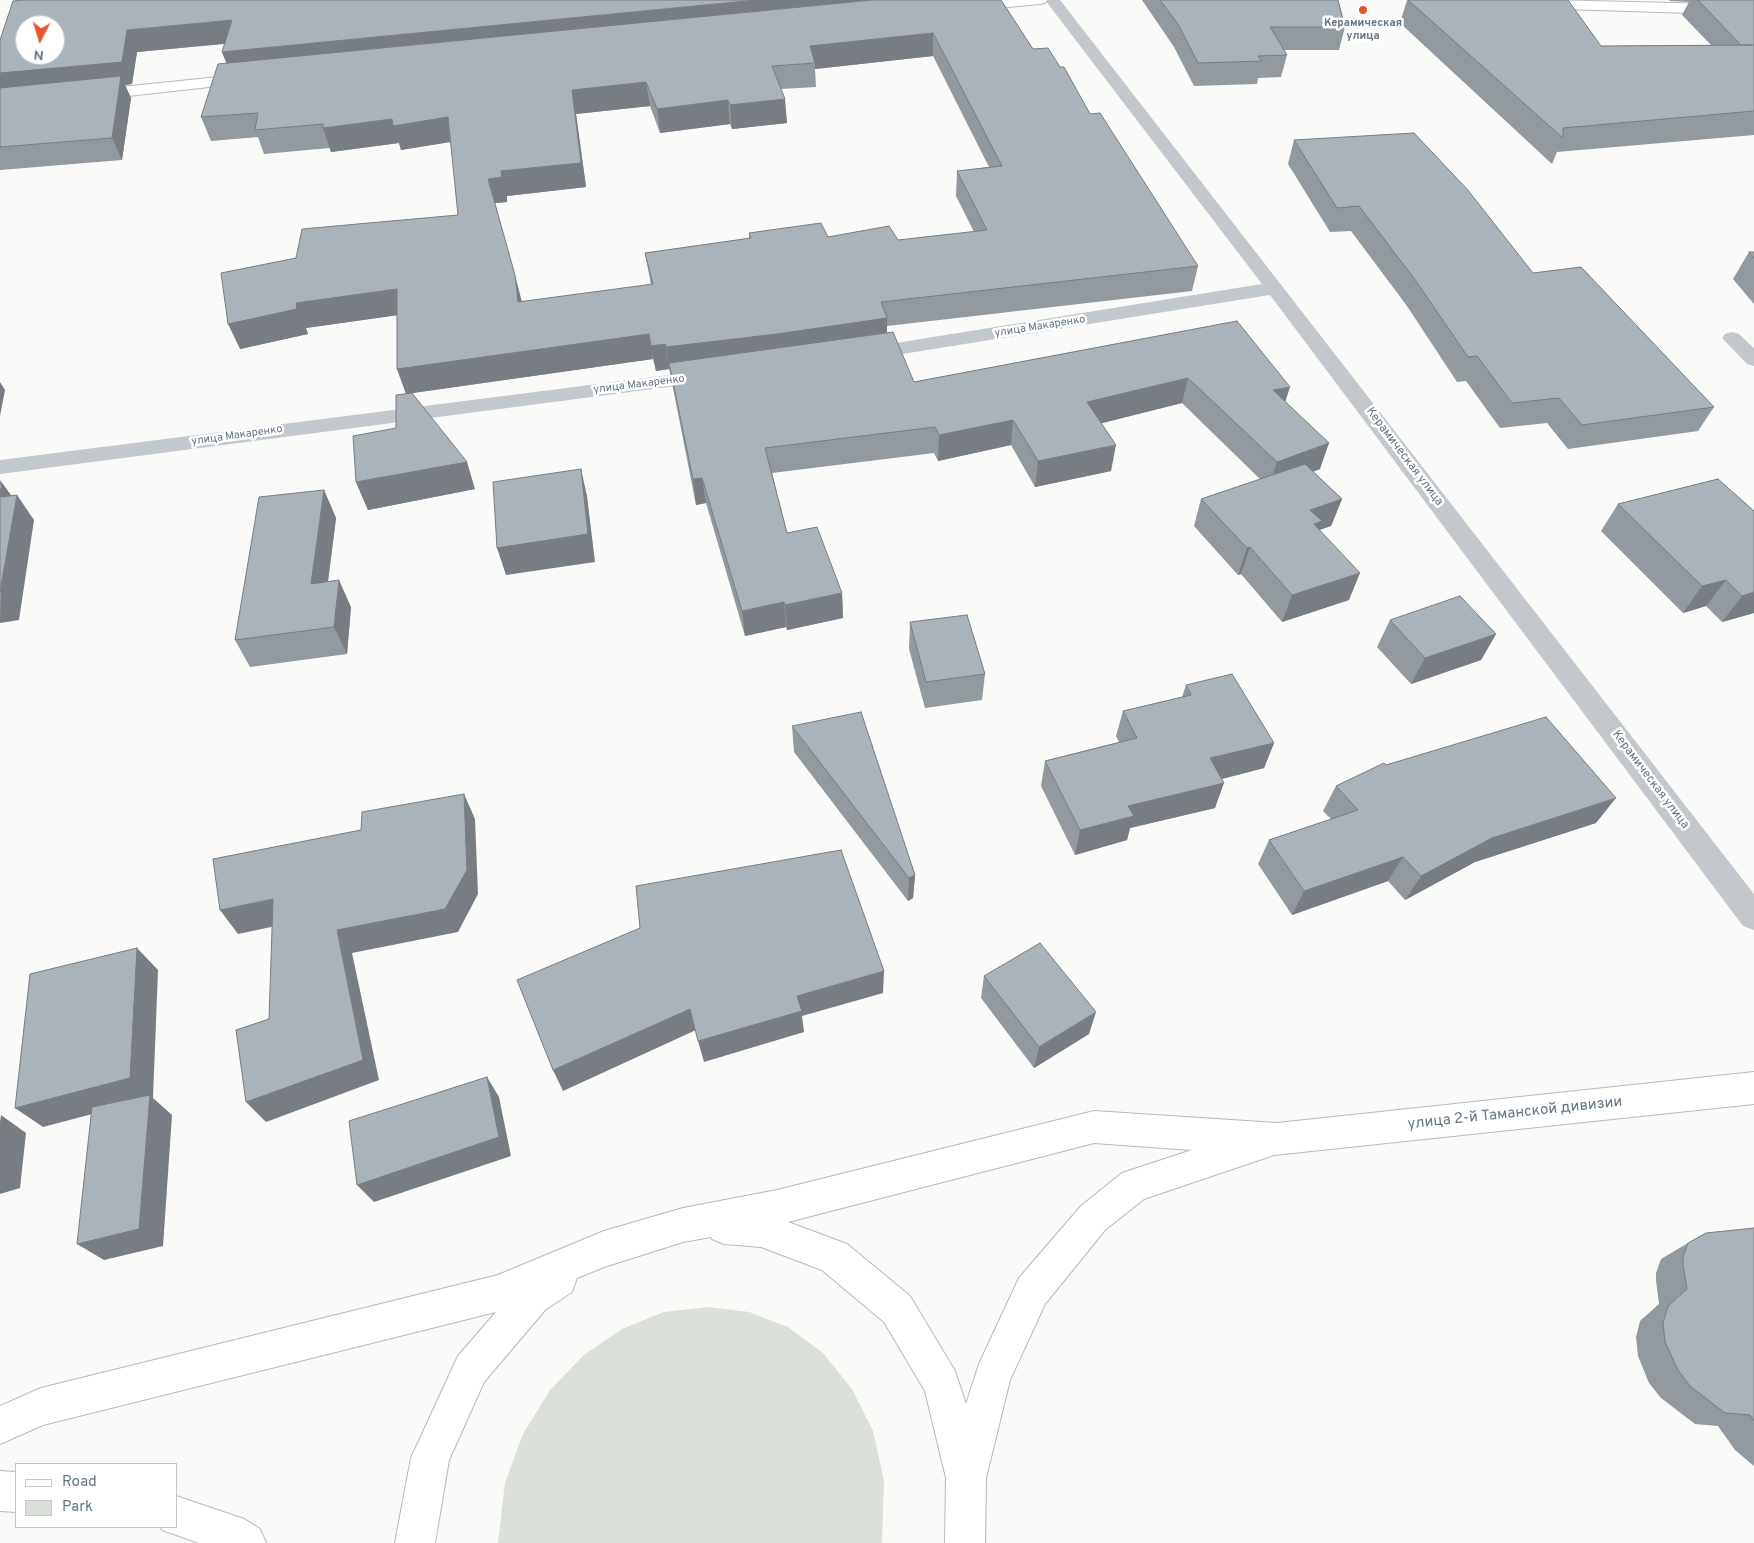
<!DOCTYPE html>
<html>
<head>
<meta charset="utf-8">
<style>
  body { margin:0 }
  #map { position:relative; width:1754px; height:1543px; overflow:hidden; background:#fafaf8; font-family:Overpass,sans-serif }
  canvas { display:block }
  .legend { position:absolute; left:15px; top:1463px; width:162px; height:65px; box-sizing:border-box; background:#fff; border:1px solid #c1c8cd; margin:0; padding:6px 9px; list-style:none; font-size:15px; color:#657683 }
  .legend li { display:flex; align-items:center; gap:10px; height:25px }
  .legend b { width:25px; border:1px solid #c1c8cd }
  .north { position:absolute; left:15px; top:15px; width:50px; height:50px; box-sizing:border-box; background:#fff; border:1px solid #c1c8cd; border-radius:50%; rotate:185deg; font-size:14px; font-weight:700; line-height:20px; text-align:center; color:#657683 }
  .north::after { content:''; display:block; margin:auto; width:18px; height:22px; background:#e4572e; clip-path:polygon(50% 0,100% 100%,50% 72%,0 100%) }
</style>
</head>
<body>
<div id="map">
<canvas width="1754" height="1543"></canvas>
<ul class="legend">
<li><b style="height:6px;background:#fff"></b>Road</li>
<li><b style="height:14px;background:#dadfd7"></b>Park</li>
</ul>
<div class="north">N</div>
</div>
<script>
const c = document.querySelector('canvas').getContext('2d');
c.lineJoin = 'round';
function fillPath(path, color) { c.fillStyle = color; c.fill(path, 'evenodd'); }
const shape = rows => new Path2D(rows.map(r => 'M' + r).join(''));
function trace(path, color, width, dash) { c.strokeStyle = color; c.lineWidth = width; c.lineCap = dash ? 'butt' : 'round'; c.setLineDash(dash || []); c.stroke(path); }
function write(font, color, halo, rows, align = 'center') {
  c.font = font + ' Overpass,sans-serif'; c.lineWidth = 5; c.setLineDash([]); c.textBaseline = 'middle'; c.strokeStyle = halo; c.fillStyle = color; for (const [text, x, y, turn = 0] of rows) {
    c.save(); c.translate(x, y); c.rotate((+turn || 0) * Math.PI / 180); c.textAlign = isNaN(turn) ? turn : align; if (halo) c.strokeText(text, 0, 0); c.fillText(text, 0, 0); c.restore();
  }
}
fillPath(shape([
  [707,1307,749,1312,788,1327,823,1353,852,1389,873,1431,884,1481,882,1543,498,1543,505,1483,523,1434,550,1390,584,1355,622,1329,664,1312]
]), '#dadfd7');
const secondary = shape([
  [993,0,1047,0,1045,3,1040,4,967,11,962,10,960,7,962,4,967,3,993,0],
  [1551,0,1754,5,1754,15,1533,8,1528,7,1526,4,1531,0,1551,0],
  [248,74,254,76,256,79,254,82,92,100,86,98,84,95,86,92,92,90,248,74],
  [1754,1072,1754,1104,1274,1155,1144,1199,1105,1230,1045,1304,1010,1380,986,1478,985,1543,945,1543,946,1478,925,1391,884,1322,822,1270,761,1247,724,1244,712,1239,711,1237,683,1242,604,1267,577,1278,572,1292,545,1310,484,1382,449,1460,435,1543,395,1543,411,1458,458,1356,496,1312,43,1425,0,1444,0,1406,41,1388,498,1275,604,1231,683,1208,777,1190,1094,1111,1277,1123,1754,1072],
  [1094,1143,1192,1150,1122,1173,1081,1206,1019,1278,979,1364,966,1404,955,1371,910,1296,847,1244,788,1222,1094,1143],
  [0,1471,16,1472,16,1512,0,1511,0,1471],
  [176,1496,244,1519,260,1529,266,1543,199,1543,162,1530,161,1527,176,1527,176,1496]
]);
trace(secondary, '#b3babf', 2);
fillPath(shape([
  [1732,332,1739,334,1754,348,1754,366,1747,364,1722,338,1725,334,1732,332]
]), '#c3c8cc');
fillPath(shape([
  [1045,0,1060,0,1754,894,1754,930,1743,926,1270,295,865,360,858,358,855,354,858,350,865,348,1262,284,1045,0],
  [708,370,715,371,719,376,715,381,0,474,0,460,708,370]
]), '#c3c8cc');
fillPath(secondary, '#fff');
fillPath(shape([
  [1001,0,1033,49,1090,114,1198,266,1192,291,887,326,887,333,914,382,1237,321,1285,401,1320,469,1313,472,1342,499,1331,526,1319,530,1349,600,1282,622,1241,574,1238,575,1194,526,1201,499,1260,479,1182,403,1101,423,1111,471,1035,487,1011,445,938,461,934,453,772,473,787,533,842,593,843,618,787,630,786,627,745,636,706,503,696,505,673,388,670,372,669,369,656,371,653,359,412,393,475,489,368,510,356,482,396,428,406,393,397,369,397,315,306,328,308,334,240,349,296,258,458,215,451,142,401,150,399,143,331,152,330,148,264,154,258,137,211,141,201,117,227,64,222,52,225,44,137,52,132,84,125,85,131,98,122,160,0,170,0,40],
  [933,56,989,167,957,171,956,196,974,232,898,240,749,233,749,238,645,253,651,285,522,302,495,203,507,202,507,196,586,187,576,114,650,106,660,133,730,124,732,129,787,123,781,89,816,87,815,69],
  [1142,0,1338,0,1345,27,1339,50,1284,50,1287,55,1281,77,1258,78,1257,84,1194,86,1174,47],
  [1407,0,1601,46,1711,45,1682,15,1689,2,1670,1,1669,0,1754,0,1754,135,1557,152,1552,164,1400,23],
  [1294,140,1533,273,1714,407,1698,431,1568,449,1547,423,1500,428,1466,381,1457,382,1407,306,1351,231,1330,232,1288,164],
  [1749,252,1754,252,1754,304,1733,279],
  [1718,479,1754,613,1722,622,1706,606,1683,613,1601,531,1618,504],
  [324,490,336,518,328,582,351,607,347,654,250,667,235,640],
  [1390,620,1496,634,1481,660,1411,684,1377,647],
  [910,622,985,674,982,700,925,708,909,649],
  [1186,685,1274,743,1264,768,1222,779,1215,808,1130,828,1127,840,1075,855,1041,786,1045,761,1119,742,1116,736,1123,711,1182,697],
  [792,726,915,875,913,898,908,901,794,752],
  [1386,765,1596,823,1475,862,1405,900,1388,881,1292,915,1258,864,1269,840,1331,819,1323,811,1336,786],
  [984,976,1089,1034,1034,1068,981,998],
  [1754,1228,1754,1466,1735,1450,1718,1426,1695,1424,1661,1398,1649,1383,1638,1356,1636,1337,1640,1321,1659,1304,1656,1281,1656,1273,1661,1259,1688,1243]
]), '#929a9f');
fillPath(shape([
  [756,0,976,0,231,74,222,52],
  [232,20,241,42,137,52,132,84,125,85,131,98,122,160,112,138,0,97,0,73,127,30],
  [933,33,933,56,815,69,815,63,810,46],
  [646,82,650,106,576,114,586,187,507,196,507,202,495,203,488,179,501,171,572,90],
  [785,99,787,123,732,129,730,105],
  [728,100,730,124,660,133,657,109],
  [448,117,455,141,401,150,399,143,331,152,323,128,392,119],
  [515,275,521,299,524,327,518,302],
  [397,289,406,314,306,328,308,334,240,349,228,324,296,303],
  [887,318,887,343,669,363,670,372,666,347],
  [649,334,653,359,406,394,397,369],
  [665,344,669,369,656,371,651,346],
  [1188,378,1182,403,1083,428,1087,402],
  [0,382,5,390,0,416],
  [1290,387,1282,412,1273,390],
  [1013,420,1011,445,938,461,939,435],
  [1329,443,1320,469,1269,487,1277,462],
  [1116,445,1111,471,1035,487,1038,461],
  [467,462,475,489,368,510,356,482],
  [581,469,587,496,595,562,506,575,497,548],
  [702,478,706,503,696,505,693,479],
  [0,480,16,502,17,495,34,520,19,620,0,623,1,497],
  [324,490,336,518,324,611,311,584],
  [1342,499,1331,526,1319,530,1312,549,1310,510],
  [1250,547,1241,574,1238,575,1247,548],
  [1360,573,1349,600,1282,622,1292,595],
  [339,580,351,607,347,654,334,627],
  [1726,580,1706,606,1683,613,1702,586],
  [1754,592,1754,613,1722,622,1742,596],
  [842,593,843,618,787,630,785,605],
  [784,602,786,627,745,636,742,611],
  [1496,634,1481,660,1411,684,1425,658],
  [1274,743,1264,768,1202,784,1210,758],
  [1224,783,1215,808,1130,828,1127,840,1075,855,1080,830,1128,806],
  [464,794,475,819,478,894,458,932,352,953,379,1080,266,1122,246,1102,337,930],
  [1616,798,1596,823,1475,862,1405,900,1421,876,1492,838],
  [1403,857,1388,881,1292,915,1304,891],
  [915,875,913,898,908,901,909,878],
  [273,899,290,923,238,934,220,910],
  [137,948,158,970,153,1098,172,1115,163,1246,104,1260,77,1244,149,1099,43,1127,15,1108],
  [884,971,883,993,802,1016,804,1032,704,1062,698,1041,797,996],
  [690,1009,696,1030,563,1091,553,1070],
  [1096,1012,1089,1034,1034,1068,1039,1047],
  [487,1077,499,1097,511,1156,374,1202,357,1185],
  [1,1115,26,1133,20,1188,0,1194,0,1122]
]), '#777d82');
const building = shape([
  [24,0,756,0,222,52,232,20,127,30,122,62,0,73,0,40,13,1,24,0],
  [25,25,55,25,55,55,25,55,25,25],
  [872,0,1001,0,1033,49,1048,48,1060,67,1064,67,1090,114,1100,113,1198,266,881,302,887,318,777,334,666,347,665,344,651,346,649,334,397,369,397,289,296,303,297,309,228,324,221,273,296,258,302,229,458,215,448,117,393,126,392,119,323,128,323,124,255,130,258,113,201,117,218,64,872,0],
  [933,33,1002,166,957,171,987,230,898,240,889,226,828,237,821,223,749,233,751,238,645,253,653,284,518,302,515,275,488,179,502,177,501,171,581,163,572,90,646,82,657,109,728,100,730,105,785,99,772,66,815,63,810,46,933,33],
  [1160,0,1338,0,1345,27,1270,27,1287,55,1258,56,1262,61,1198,63,1178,24,1160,0],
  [1408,0,1568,0,1601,46,1754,45,1754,111,1563,128,1563,138,1408,0],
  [1698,0,1754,0,1754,45,1741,45,1698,0],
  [121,76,112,138,0,147,0,88,121,76],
  [1414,133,1467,189,1533,273,1581,267,1714,407,1582,425,1559,398,1512,403,1477,356,1468,357,1416,281,1359,206,1337,208,1294,140,1414,133],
  [1749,252,1754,252,1754,258,1749,252],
  [1237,321,1290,387,1273,390,1329,443,1277,462,1188,378,1087,402,1116,445,1038,461,1013,420,939,435,935,427,765,448,787,533,817,527,842,593,785,605,784,602,742,611,702,478,693,479,669,363,893,332,914,382,1237,321],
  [412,393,467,462,356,482,353,436,396,428,396,395,412,393],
  [1305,464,1342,499,1310,510,1322,521,1314,524,1360,573,1292,595,1250,547,1247,548,1201,499,1305,464],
  [581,469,588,534,497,548,493,482,581,469],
  [1718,479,1754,511,1754,592,1742,596,1726,580,1702,586,1618,504,1718,479],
  [0,488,1,497,17,495,0,592,0,488],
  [324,490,311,584,339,580,334,627,235,640,259,497,324,490],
  [1460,596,1496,634,1425,658,1390,620,1460,596],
  [967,615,985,674,926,682,910,622,967,615],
  [1232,674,1274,743,1210,758,1224,783,1128,806,1134,816,1080,830,1045,761,1137,738,1123,711,1191,695,1186,685,1232,674],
  [861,712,915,875,909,878,792,726,861,712],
  [1546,717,1616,798,1492,838,1421,876,1403,857,1304,891,1269,840,1358,810,1336,786,1384,763,1386,765,1546,717],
  [464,794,467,870,445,909,337,930,363,1060,246,1102,236,1030,269,1019,273,899,220,910,213,859,361,830,362,812,464,794],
  [841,850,884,971,797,996,802,1011,698,1041,690,1009,553,1070,517,980,640,928,636,886,841,850],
  [1040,943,1096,1012,1039,1047,984,976,1040,943],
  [137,948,130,1078,15,1108,30,974,137,948],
  [487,1077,499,1137,357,1185,349,1121,487,1077],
  [150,1095,139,1229,77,1244,92,1107,150,1095],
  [1754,1228,1754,1421,1750,1415,1725,1413,1690,1386,1678,1370,1665,1342,1663,1323,1668,1306,1687,1289,1683,1265,1683,1257,1688,1243,1706,1233,1754,1228]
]);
fillPath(building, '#aab3b9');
trace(building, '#777d82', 1);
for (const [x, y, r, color] of [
  [1363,10,5,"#e4572e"]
]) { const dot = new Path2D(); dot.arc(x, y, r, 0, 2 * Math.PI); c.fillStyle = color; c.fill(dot); trace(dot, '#fff', 2); }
write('bold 11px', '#657683', '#fff', [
  ["Керамическая",1363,24],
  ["улица",1363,37]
]);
write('11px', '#657683', '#fff', [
  ["улица Макаренко",1040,327,-9],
  ["улица Макаренко",639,385,-7],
  ["улица Макаренко",237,436,-8]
]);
write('12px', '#657683', '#fff', [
  ["Керамическая улица",1404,457,53],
  ["Керамическая улица",1650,780,53]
]);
write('15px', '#657683', '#fff', [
  ["улица 2-й Таманской дивизии",1515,1114,-6]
]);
</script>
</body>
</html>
